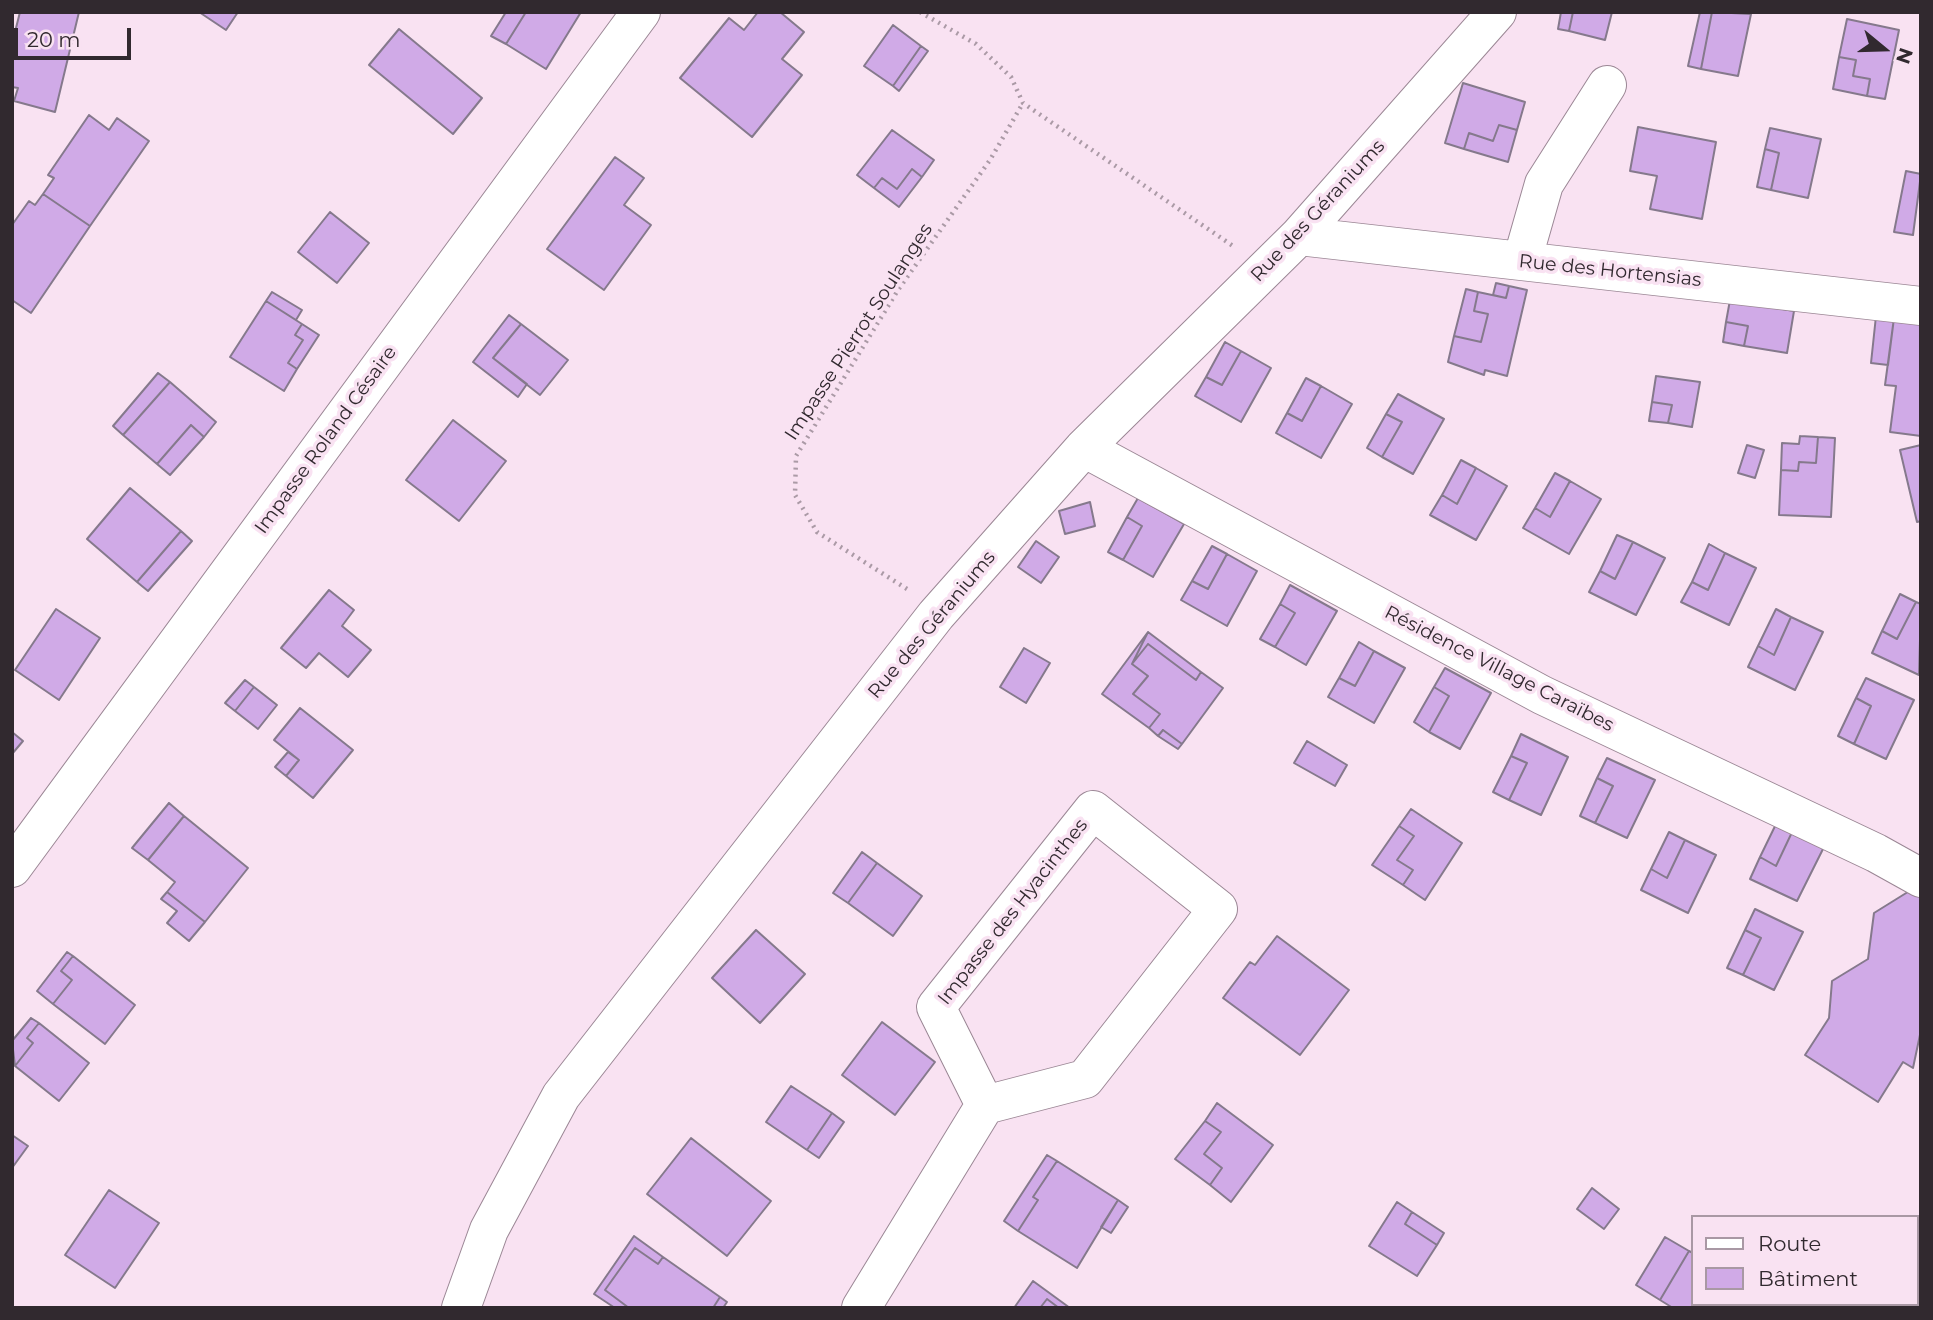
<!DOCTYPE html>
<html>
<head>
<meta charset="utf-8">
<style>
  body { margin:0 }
  #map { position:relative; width:1933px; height:1320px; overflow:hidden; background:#f9e2f2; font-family:Montserrat,sans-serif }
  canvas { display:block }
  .frame { position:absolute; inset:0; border:14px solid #31292f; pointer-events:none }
  .legend { position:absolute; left:1691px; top:1215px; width:228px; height:91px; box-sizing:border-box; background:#f9e2f2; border:2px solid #a998a4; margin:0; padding:9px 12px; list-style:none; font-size:21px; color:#31292f }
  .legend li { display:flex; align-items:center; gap:14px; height:35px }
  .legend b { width:35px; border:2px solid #a998a4 }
  .north { position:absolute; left:1849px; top:14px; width:70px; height:70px; -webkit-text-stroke:5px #f9e2f2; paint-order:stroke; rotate:109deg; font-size:19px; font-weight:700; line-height:28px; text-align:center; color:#31292f }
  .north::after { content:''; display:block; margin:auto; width:24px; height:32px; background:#31292f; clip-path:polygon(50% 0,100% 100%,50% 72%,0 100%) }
  .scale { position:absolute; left:14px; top:28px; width:117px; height:32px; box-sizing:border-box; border:4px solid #31292f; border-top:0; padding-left:9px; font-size:21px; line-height:24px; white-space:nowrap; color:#31292f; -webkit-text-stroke:5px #f9e2f2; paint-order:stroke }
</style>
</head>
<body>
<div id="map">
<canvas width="1933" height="1320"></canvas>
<div class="frame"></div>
<ul class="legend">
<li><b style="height:9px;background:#fff"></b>Route</li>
<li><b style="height:19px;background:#d0aae7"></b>Bâtiment</li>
</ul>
<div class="north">N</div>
<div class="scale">20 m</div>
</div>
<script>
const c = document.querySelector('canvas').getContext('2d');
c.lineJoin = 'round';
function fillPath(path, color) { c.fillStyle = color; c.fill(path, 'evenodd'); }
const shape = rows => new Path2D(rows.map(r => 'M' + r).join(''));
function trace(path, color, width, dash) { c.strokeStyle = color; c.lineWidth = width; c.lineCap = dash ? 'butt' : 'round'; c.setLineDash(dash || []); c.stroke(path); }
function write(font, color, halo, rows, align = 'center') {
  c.font = font + ' Montserrat,sans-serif'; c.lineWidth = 7; c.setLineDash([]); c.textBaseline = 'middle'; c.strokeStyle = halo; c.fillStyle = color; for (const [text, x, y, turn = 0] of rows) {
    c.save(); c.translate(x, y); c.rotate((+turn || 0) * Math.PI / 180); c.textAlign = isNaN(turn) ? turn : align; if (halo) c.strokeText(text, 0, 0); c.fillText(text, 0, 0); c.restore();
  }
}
fillPath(shape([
  [1921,1237,1921,1308,1884,1308,1886,1304,1917,1304,1917,1244]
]), '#fcccc5');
const building = shape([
  [20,12,79,12,55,112,14,101,18,88,12,87,12,44,20,12],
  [199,12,238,12,226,30,199,12],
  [506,12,526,12,506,44,491,36,506,12],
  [526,12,581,12,546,69,506,44,526,12],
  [758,12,780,12,804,32,782,59,802,75,752,137,680,78,729,18,744,30,758,12],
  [1561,12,1573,12,1569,31,1558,29,1561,12],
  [1573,12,1612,12,1605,40,1569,31,1573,12],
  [1700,12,1712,12,1701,69,1688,66,1700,12],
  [1712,12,1751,14,1738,76,1701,69,1712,12],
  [1847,19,1899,30,1885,99,1867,96,1870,79,1853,76,1856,60,1839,57,1847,19],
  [893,25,921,46,893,86,864,66,893,25],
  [399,29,482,98,453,134,369,65,399,29],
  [921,46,928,51,899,91,893,86,921,46],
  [1839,57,1856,60,1853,76,1870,79,1867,96,1833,89,1839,57],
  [1463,83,1525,102,1517,130,1499,125,1493,141,1469,133,1464,149,1445,143,1463,83],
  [89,115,109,130,117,118,149,141,90,226,43,194,54,178,48,175,89,115],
  [1499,125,1517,130,1508,162,1464,149,1469,133,1493,141,1499,125],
  [1638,127,1716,142,1702,219,1650,209,1657,176,1630,171,1638,127],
  [1770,128,1821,139,1808,198,1771,190,1779,153,1765,149,1770,128],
  [892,130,934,160,922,177,912,169,897,189,882,178,874,188,857,175,892,130],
  [1765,149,1779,153,1771,190,1757,187,1765,149],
  [615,157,644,178,624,205,651,225,604,290,547,249,615,157],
  [912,169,922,177,899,207,874,188,882,178,897,189,912,169],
  [1906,171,1921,174,1913,235,1894,232,1906,171],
  [43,194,90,226,31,313,12,300,12,225,29,201,35,205,43,194],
  [330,212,369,243,337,283,298,252,330,212],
  [1496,283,1509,286,1506,298,1493,295,1496,283],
  [1509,286,1527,290,1507,376,1485,370,1484,375,1448,362,1454,336,1481,342,1488,314,1474,311,1478,292,1506,298,1509,286],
  [1466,289,1478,292,1474,311,1488,314,1481,342,1454,336,1466,289],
  [272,292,302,310,296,320,266,301,272,292],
  [1730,300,1794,311,1787,353,1744,346,1748,326,1726,322,1730,300],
  [266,301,302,324,295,335,303,340,288,363,297,369,284,391,230,357,266,301],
  [509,315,521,324,493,358,527,384,518,397,473,362,509,315],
  [1876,316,1894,318,1888,365,1871,363,1876,316],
  [1894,318,1921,321,1921,436,1890,432,1896,386,1885,385,1894,318],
  [1726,322,1748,326,1744,346,1723,342,1726,322],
  [302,324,319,335,297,369,288,363,303,340,295,335,302,324],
  [521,324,568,360,540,395,493,358,521,324],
  [1225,342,1241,351,1222,385,1206,377,1225,342],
  [1241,351,1271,368,1241,422,1195,396,1206,377,1222,385,1241,351],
  [158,373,170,382,123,435,113,426,158,373],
  [1656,376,1700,382,1692,427,1668,423,1672,405,1652,402,1656,376],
  [1306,378,1321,386,1302,421,1287,413,1306,378],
  [170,382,216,422,204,437,191,425,157,464,123,435,170,382],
  [1321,386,1352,404,1321,458,1276,433,1287,413,1302,421,1321,386],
  [1398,394,1444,419,1413,474,1382,457,1402,422,1386,414,1398,394],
  [1652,402,1672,405,1668,423,1649,421,1652,402],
  [1386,414,1402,422,1382,457,1367,448,1386,414],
  [453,420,506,461,459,521,406,480,453,420],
  [191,425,204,437,170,475,157,464,191,425],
  [1800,436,1818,437,1816,463,1799,462,1798,471,1781,470,1782,443,1799,444,1800,436],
  [1818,437,1835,438,1831,517,1779,515,1781,470,1798,471,1799,462,1816,463,1818,437],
  [1747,445,1764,450,1755,478,1738,473,1747,445],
  [1921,445,1921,521,1917,522,1900,450,1921,445],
  [1461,460,1476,468,1457,504,1442,495,1461,460],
  [1476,468,1507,486,1476,540,1430,515,1442,495,1457,504,1476,468],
  [1555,473,1570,481,1550,517,1535,508,1555,473],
  [1570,481,1601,499,1569,554,1523,528,1535,508,1550,517,1570,481],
  [130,488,181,531,137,582,87,539,130,488],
  [1138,498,1184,524,1153,577,1123,560,1142,526,1127,517,1138,498],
  [1090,502,1095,526,1065,534,1059,511,1090,502],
  [1127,517,1142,526,1123,560,1108,552,1127,517],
  [181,531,192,541,148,591,137,582,181,531],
  [1617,535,1633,542,1615,579,1600,571,1617,535],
  [1036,541,1059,557,1041,583,1018,567,1036,541],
  [1633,542,1665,558,1636,615,1589,592,1600,571,1615,579,1633,542],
  [1709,544,1725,553,1708,590,1692,582,1709,544],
  [1212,546,1227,554,1208,589,1192,581,1212,546],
  [1725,553,1756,568,1729,625,1681,602,1692,582,1708,590,1725,553],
  [1227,554,1257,571,1227,626,1181,600,1192,581,1208,589,1227,554],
  [1290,585,1337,611,1306,665,1275,647,1295,613,1280,604,1290,585],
  [329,590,354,610,342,626,371,650,348,677,319,653,306,668,281,648,329,590],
  [1900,594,1916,602,1897,639,1882,631,1900,594],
  [1916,602,1921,604,1919,675,1872,653,1882,631,1897,639,1916,602],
  [1280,604,1295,613,1275,647,1260,639,1280,604],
  [56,609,100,638,59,700,15,670,56,609],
  [1776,609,1791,617,1774,655,1758,646,1776,609],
  [1791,617,1823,632,1795,690,1748,667,1758,646,1774,655,1791,617],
  [1148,632,1201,672,1196,680,1148,644,1132,664,1148,632],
  [1148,632,1132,664,1148,676,1133,694,1160,714,1149,728,1102,694,1148,632],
  [1359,642,1374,651,1355,686,1339,678,1359,642],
  [1148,644,1196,680,1201,672,1223,688,1182,744,1163,730,1158,736,1149,728,1160,714,1133,694,1148,676,1132,664,1148,644],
  [1024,648,1050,663,1026,703,1000,687,1024,648],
  [1374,651,1405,668,1374,723,1328,697,1339,678,1355,686,1374,651],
  [1445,668,1491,693,1460,749,1429,732,1449,696,1434,687,1445,668],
  [1866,678,1914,700,1886,759,1854,744,1871,706,1856,698,1866,678],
  [245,680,254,687,235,711,225,703,245,680],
  [254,687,277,705,258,729,235,711,254,687],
  [1434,687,1449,696,1429,732,1414,722,1434,687],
  [1856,698,1871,706,1854,744,1838,736,1856,698],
  [300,708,353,750,313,798,286,776,299,760,274,740,300,708],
  [1163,730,1182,744,1178,749,1158,736,1163,730],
  [12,732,23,741,12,754,12,732],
  [1521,734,1568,757,1541,815,1509,800,1527,763,1511,756,1521,734],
  [1307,741,1347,765,1335,786,1294,763,1307,741],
  [288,752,299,760,286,776,275,767,288,752],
  [1511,756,1527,763,1509,800,1493,792,1511,756],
  [1607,758,1655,780,1627,838,1595,823,1613,786,1597,778,1607,758],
  [1597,778,1613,786,1595,823,1580,816,1597,778],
  [169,803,184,816,148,860,132,848,169,803],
  [1411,809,1462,843,1425,900,1403,885,1413,870,1397,860,1414,836,1399,826,1411,809],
  [184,816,248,868,205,922,167,892,175,882,148,860,184,816],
  [1778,820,1794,828,1776,866,1760,857,1778,820],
  [1399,826,1414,836,1397,860,1413,870,1403,885,1372,865,1399,826],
  [1794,828,1826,843,1797,901,1750,879,1760,857,1776,866,1794,828],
  [1669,832,1685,840,1667,878,1651,869,1669,832],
  [1685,840,1716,855,1688,913,1641,890,1651,869,1667,878,1685,840],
  [862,852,877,863,848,903,833,893,862,852],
  [877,863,922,896,893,936,848,903,877,863],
  [1911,890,1921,896,1921,1030,1913,1068,1903,1062,1878,1102,1805,1055,1829,1018,1832,981,1868,959,1874,913,1911,890],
  [167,892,205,922,189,941,167,923,177,911,161,899,167,892],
  [1755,909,1803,932,1774,990,1743,975,1761,938,1745,930,1755,909],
  [756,930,805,974,760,1023,712,978,756,930],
  [1745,930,1761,938,1743,975,1727,968,1745,930],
  [1277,936,1349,990,1300,1055,1223,998,1250,962,1255,965,1277,936],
  [67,952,73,956,61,971,72,980,53,1004,37,991,67,952],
  [73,956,135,1005,105,1044,53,1004,72,980,61,971,73,956],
  [31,1018,39,1023,27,1038,33,1043,15,1066,12,1041,31,1018],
  [882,1022,935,1062,895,1115,842,1075,882,1022],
  [39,1023,89,1063,59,1101,15,1066,33,1043,27,1038,39,1023],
  [791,1086,832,1113,807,1150,766,1122,791,1086],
  [1217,1103,1273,1145,1231,1202,1210,1185,1222,1168,1204,1154,1221,1132,1205,1121,1217,1103],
  [832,1113,844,1122,819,1158,807,1150,832,1113],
  [1205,1121,1221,1132,1204,1154,1222,1168,1210,1185,1175,1159,1205,1121],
  [12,1135,28,1146,12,1168,12,1135],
  [691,1138,771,1201,727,1256,647,1194,691,1138],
  [1047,1155,1057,1161,1033,1197,1038,1200,1018,1231,1004,1221,1047,1155],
  [1057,1161,1118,1200,1077,1268,1018,1231,1038,1200,1033,1197,1057,1161],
  [1592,1188,1619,1209,1604,1229,1577,1209,1592,1188],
  [109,1190,159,1223,115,1288,65,1255,109,1190],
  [1118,1200,1128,1207,1111,1233,1101,1227,1118,1200],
  [1397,1202,1412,1212,1405,1224,1437,1245,1417,1276,1369,1246,1397,1202],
  [1412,1212,1444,1233,1437,1245,1405,1224,1412,1212],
  [634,1236,663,1257,658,1264,635,1248,605,1290,629,1308,615,1308,594,1294,634,1236],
  [1665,1237,1689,1251,1660,1300,1636,1285,1665,1237],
  [635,1248,658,1264,663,1257,720,1297,713,1308,629,1308,605,1290,635,1248],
  [1689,1251,1693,1253,1693,1304,1742,1304,1740,1308,1673,1308,1660,1300,1689,1251],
  [1033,1281,1070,1308,1059,1308,1047,1299,1040,1308,1014,1308,1033,1281],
  [720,1297,727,1302,723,1308,713,1308,720,1297],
  [1047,1299,1059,1308,1040,1308,1047,1299]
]);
fillPath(building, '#d0aae7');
trace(building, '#85798c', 2);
const minor = shape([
  [1299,236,1921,306],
  [1522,261,1544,184,1607,85],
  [1084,448,1542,695,1876,853,1921,878],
  [12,868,641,12],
  [461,1308,489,1230,561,1096,936,615,1084,448,1299,236,1497,12],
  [861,1308,985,1105,1085,1079,1218,909,1093,810,936,1007,985,1105]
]);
trace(minor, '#9b8795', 40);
trace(shape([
  [920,12,976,44,1011,77,1023,103,1233,246],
  [907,589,817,532,795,495,796,456,898,290,990,160,1023,103]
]), '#ab9aa6', 4.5, [2, 5]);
trace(minor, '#fff', 38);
write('19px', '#31292f', '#f9e2f2', [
  ["Rue des Géraniums",1318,211,-47],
  ["Rue des Hortensias",1610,271,6],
  ["Impasse Pierrot Soulanges",859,332,-57],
  ["Impasse Roland Césaire",326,440,-54],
  ["Rue des Géraniums",932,625,-50],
  ["Résidence Village Caraïbes",1499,669,27],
  ["Impasse des Hyacinthes",1013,912,-52]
]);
</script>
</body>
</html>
